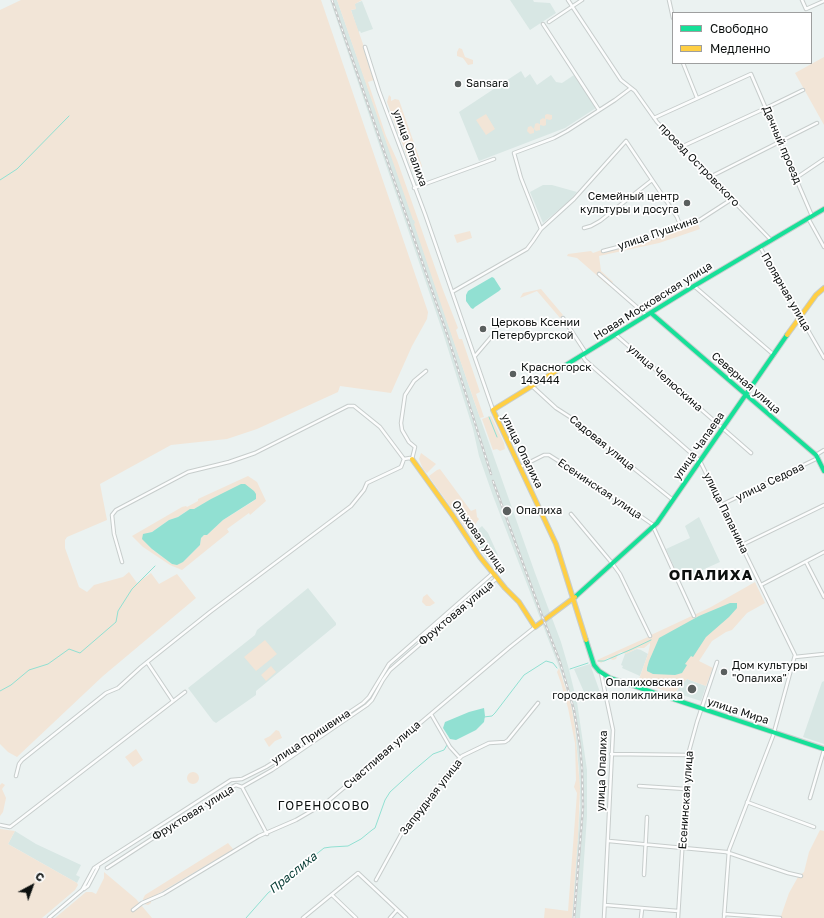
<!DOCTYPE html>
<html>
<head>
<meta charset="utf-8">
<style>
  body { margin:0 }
  #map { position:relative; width:824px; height:918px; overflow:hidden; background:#ebf2f1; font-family:"Golos Text",sans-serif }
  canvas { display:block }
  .legend { position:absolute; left:672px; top:12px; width:140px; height:52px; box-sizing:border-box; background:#fff; border:1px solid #9e9f9f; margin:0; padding:5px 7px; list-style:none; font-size:12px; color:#0c100f }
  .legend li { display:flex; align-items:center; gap:8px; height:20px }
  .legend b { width:20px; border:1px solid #9e9f9f }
  .north { position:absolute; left:12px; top:866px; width:40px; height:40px; -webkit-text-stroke:3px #fff; paint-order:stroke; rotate:41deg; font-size:11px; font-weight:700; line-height:16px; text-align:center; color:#0c100f }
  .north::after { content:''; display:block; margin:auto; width:14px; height:18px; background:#0c100f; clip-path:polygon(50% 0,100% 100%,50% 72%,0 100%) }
</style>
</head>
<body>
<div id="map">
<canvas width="824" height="918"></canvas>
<ul class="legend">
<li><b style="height:5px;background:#16e098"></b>Свободно</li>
<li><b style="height:5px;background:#ffcf43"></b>Медленно</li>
</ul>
<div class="north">С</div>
</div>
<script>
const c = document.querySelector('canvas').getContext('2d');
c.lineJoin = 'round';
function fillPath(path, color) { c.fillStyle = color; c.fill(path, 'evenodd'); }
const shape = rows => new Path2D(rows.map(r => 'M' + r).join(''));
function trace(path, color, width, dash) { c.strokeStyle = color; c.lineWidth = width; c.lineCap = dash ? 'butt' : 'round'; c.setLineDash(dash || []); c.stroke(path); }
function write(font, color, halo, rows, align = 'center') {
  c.font = font + ' "Golos Text",sans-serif'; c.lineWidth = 3.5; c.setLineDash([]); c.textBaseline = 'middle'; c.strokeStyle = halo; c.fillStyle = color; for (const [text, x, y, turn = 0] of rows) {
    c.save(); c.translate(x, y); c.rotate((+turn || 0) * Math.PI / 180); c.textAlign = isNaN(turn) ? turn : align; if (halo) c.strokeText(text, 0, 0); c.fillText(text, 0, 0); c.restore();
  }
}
fillPath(shape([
  [330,0,337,0,416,224,415,224,472,395,535,573,561,642,568,666,577,702,587,770,587,816,580,918,572,918,580,806,579,771,575,727,571,705,562,675,493,496,479,456,473,429,443,333],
  [510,0,533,0,534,2,550,3,556,13,530,30],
  [362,1,373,29,361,33,360,31,358,32,351,10,356,9,354,4],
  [521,71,525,78,530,74,537,85,551,75,556,82,562,83,574,75,596,108,565,128,479,161,459,112],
  [543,185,552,185,577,192,569,201,543,223,530,192],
  [699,517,720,562,680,580,666,549,690,538,685,526],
  [482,526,488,533,498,555,488,560,471,536],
  [308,588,336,623,336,625,256,691,256,695,216,723,213,721,188,688,255,635,257,630],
  [637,649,641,650,648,654,640,676,622,668,623,666,621,665,625,654],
  [590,664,601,695,587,699,574,669],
  [687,679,706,686,701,701,676,693,680,685],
  [824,681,824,744,803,737,822,682],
  [15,831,36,844,81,865,76,875,80,877,77,883,8,844]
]), '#d8e7e4');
fillPath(shape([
  [21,0,321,0,428,312,427,319,412,346,391,393,340,386,338,392,257,429,227,439,171,445,100,484,107,520,67,537,65,540,65,548,79,587,87,592,94,585,123,577,129,572,137,583,151,573,159,584,177,574,196,598,103,676,17,757,8,752,0,744,0,10],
  [337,0,362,0,355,4,356,9,351,10,363,44,369,66,374,80,368,82,386,136,397,160,443,290,458,328,456,330,459,339,462,339,480,392,476,394,484,417,480,418,448,325,414,224,415,223,414,220,413,220],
  [459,48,462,49,465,57,473,60,473,64,468,65,463,58,457,56,457,52],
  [824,57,824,125,795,73],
  [389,95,391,97,391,101,395,99,399,100,422,166,418,171,412,170,387,102],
  [486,114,495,129,486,135,476,120],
  [547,114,552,115,552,119,550,120,546,119,546,125,544,126,540,125,540,130,536,131,534,129,534,133,530,134,527,131,528,127,531,126,534,129,535,124,537,123,540,124,540,120,543,118,545,119,545,115],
  [698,224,700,229,659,243,599,256,601,271,613,282,609,286,577,258,567,256,568,254,591,251,593,253,607,248,641,244,654,238],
  [470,231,472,238,457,243,454,235],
  [541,289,563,315,560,318,537,291,520,298,523,293],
  [490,416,491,416,504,443,505,449,500,451,497,449,493,450,482,419],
  [421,453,436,464,427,473,423,469,419,459],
  [440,469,471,511,476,509,477,517,479,519,472,529,467,530,430,478,429,476,437,470],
  [248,476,257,482,266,501,250,515,249,513,227,529,229,532,182,570,170,565,143,547,132,536,182,507,186,506,187,507,198,501,198,499],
  [256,494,256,499,252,502,223,520,207,535,204,535,201,538,200,545,183,562,172,564,152,549,147,533,152,532,169,520,178,517,185,512,194,509,219,495],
  [755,582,765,603,747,613,732,630,726,632,712,641,699,661,713,668,706,686,687,679,680,685,675,694,638,682,648,654,650,645,650,643,644,648,638,648,626,654,621,652,618,654,616,659,613,660,608,658,601,663,597,660,648,637,651,635,711,607],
  [427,594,435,603,430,606,426,606,422,602,423,597],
  [265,640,277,654,256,671,244,657],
  [271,666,276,672,266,681,261,675],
  [559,668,571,705,575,727,580,788,578,837,572,918,544,918,545,908,568,911,577,793,574,787,576,780,575,743,568,708,561,683,557,672],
  [276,730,279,731,282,738,275,741,269,747,264,739,270,736],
  [136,749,143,760,133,767,125,757],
  '187 778a6 6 0 1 1 12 0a6 6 0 1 1-12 0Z',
  [2,783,5,785,2,789,6,798,3,812,0,816,0,785],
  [0,829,15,831,8,844,77,883,78,885,75,890,42,918,0,918],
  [820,830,824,831,824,918,778,918,779,916,781,916,789,893,798,877,804,872,809,852],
  [228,843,233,849,232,850,151,898,151,903,148,905,144,904,143,899,145,895],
  [104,872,136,899,152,918,55,918,86,892,92,892,96,894,104,878]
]), '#f2e5d7');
fillPath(shape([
  [492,277,494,278,501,289,499,291,475,307,473,309,471,308,466,301,466,295,468,291],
  [241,484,245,484,254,491,256,494,256,499,223,520,207,535,204,535,201,538,200,545,183,562,177,565,172,564,152,549,142,539,143,534,152,532,169,520,178,517,190,509,194,509,211,499],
  [730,603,737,603,737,608,729,617,706,637,693,657,691,656,685,664,687,665,682,673,675,675,653,674,647,671,647,668,649,661,659,638,699,616],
  [484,708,485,716,484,722,476,730,456,740,450,739,443,728,445,722,469,712]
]), '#91e0d2');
trace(shape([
  [0,180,17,169,69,116],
  [489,417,497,437],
  [598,661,604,661,632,649,651,640],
  [570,669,588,663],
  [0,691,11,685,29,670,48,664,69,649,80,653,116,622,118,611,132,589,155,566],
  [484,717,492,716,495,713,524,675,546,661,553,663,557,668],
  [246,918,268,893,319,852,324,848,331,847,348,846,361,839,372,830,375,828,385,800,390,792,413,771,433,754,444,750,447,745]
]), '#91e0d2', 1);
const street = shape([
  [568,0,621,80,635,91,657,122,771,240],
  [669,0,673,18],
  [802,0,806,9,824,1],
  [549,22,582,0],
  [543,24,599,110],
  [365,47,379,91,425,214,493,410],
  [683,63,697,98],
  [654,118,751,74,812,216],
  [681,147,766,108,803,90],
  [710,177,817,123],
  [796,178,824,159],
  [414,188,494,159],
  [808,218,824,247],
  [584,228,591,226,600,221,652,180],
  [541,229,521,178,514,153,554,138,567,131,615,100,631,88],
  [760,247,824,358],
  [603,251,649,239,698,221,732,199],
  [599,274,646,315],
  [694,286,774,355],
  [452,292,527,249,533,241,541,229,574,199,626,141,677,217,681,227],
  [563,318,586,353],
  [616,335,751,453],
  [582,355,585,360,700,461,795,655,773,736,729,850,724,918],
  [475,356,498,329],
  [532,386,556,408,570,417,673,500],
  [816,455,824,450],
  [404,459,410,458,412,459,415,447,409,442,402,430,401,423,405,395,414,381,426,371],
  [520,467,544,455,549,455,590,481,649,522,652,524,694,616],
  [721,505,818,458],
  [571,514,612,563,620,574,650,636],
  [742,545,824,505],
  [122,562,114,534,112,515,116,510,188,472,229,462,255,453,348,406,354,406,380,427,404,459],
  [806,562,824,597],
  [761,585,824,552],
  [795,657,824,654],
  [147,662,173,701],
  [601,673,613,730,604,918],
  [431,714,450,747,460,758],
  [611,754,688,755],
  [16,776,19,764,22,760,106,693,118,688,141,667,210,612,351,506,364,490,367,483,401,467,404,459],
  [639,786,686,789],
  [242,787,267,834],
  [810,798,824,750],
  [747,802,814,827],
  [0,825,10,827,14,824,185,692],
  [609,841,726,852,788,873,801,876],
  [107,868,230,788,236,785,242,787,272,770,367,705,372,700,383,680,390,670,497,578],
  [644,875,647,817],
  [376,880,404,829,457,761,462,756,489,743,505,742,508,740,538,703],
  [84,889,88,886,98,867],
  [332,895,356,918],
  [605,905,678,911],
  [133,910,142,903,163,894,259,836,296,820,327,802,510,647,535,627],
  [724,914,780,918],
  [49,918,82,890,94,868,100,864,231,780,242,779,266,767,287,754,363,703,369,697,389,664,493,573],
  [303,918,358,873,406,918],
  [390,918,397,910],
  [641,918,642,909],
  [678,918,688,755,697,722,717,662]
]);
const fast = shape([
  [651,313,816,455,824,471],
  [561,368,694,286,824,209],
  [575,597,657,523,787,335],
  [586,640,594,665,599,671,610,678,824,749]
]);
const slow = shape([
  [787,335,816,295,824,288],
  [561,368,493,410,556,544,586,640],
  [412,459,453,516,480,557,505,588,519,602,535,627,575,597]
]);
trace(street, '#c7cdcc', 4.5);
trace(fast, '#c7cdcc', 6);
trace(slow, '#c7cdcc', 6);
trace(street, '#fcfdfd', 2.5);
trace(fast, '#16e098', 4);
trace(slow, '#ffcf43', 4);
const rail = shape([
  [332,0,448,337,491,474],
  [493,481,541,613,560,662,574,710,580,746,582,769,583,807,574,918]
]);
trace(rail, '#c8caca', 2.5);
trace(rail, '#fff', 1, [3]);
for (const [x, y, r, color] of [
  [458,84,4,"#5a5f5e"],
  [687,203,4,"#5a5f5e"],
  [483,329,4,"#5a5f5e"],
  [513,374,4,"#5a5f5e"],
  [507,511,5,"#5a5f5e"],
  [724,672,4,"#5a5f5e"],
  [692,689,5,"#5a5f5e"]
]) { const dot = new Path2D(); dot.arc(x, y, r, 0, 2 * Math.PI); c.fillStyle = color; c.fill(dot); trace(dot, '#fff', 1.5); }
write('11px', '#0c100f', '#fff', [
  ["Sansara",466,84],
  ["Семейный центр",679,197,"right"],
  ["культуры и досуга",679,210,"right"],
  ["Церковь Ксении",491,323],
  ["Петербургской",491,336],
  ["Красногорск",521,368],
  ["143444",521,381],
  ["Опалиха",516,511],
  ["Дом культуры",732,666],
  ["\"Опалиха\"",732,679],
  ["Опалиховская",683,683,"right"],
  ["городская поликлиника",683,696,"right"]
], 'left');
write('11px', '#0c100f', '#fff', [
  ["Дачный проезд",782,145,67],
  ["улица Опалиха",410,148,70],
  ["проезд Островского",699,165,46],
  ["улица Пушкина",658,233,-19],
  ["Полярная улица",786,292,60],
  ["Новая Московская улица",653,301,-32],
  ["улица Челюскина",665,378,41],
  ["Северная улица",746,383,41],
  ["Садовая улица",602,443,39],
  ["улица Чапаева",699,446,-55],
  ["улица Опалиха",522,451,64],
  ["улица Седова",770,482,-26],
  ["Есенинская улица",600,489,34],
  ["улица Папанина",726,513,64],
  ["Ольховая улица",479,537,55],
  ["Фруктовая улица",456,613,-40],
  ["улица Мира",738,711,18],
  ["улица Пришвина",311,737,-33],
  ["Счастливая улица",382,755,-41],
  ["улица Опалиха",602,771,-88],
  ["Запрудная улица",431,797,-52],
  ["Есенинская улица",686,800,-86],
  ["Фруктовая улица",193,813,-32]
]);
c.letterSpacing = '1px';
write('12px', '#0c100f', '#fff', [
  ["ГОРЕНОСОВО",324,806]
]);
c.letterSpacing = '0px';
write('italic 12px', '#043a32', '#fff', [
  ["Праслиха",293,873,-39]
]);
c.letterSpacing = '1px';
write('bold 15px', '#0c100f', '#fff', [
  ["ОПАЛИХА",711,575]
]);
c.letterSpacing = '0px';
</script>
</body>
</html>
